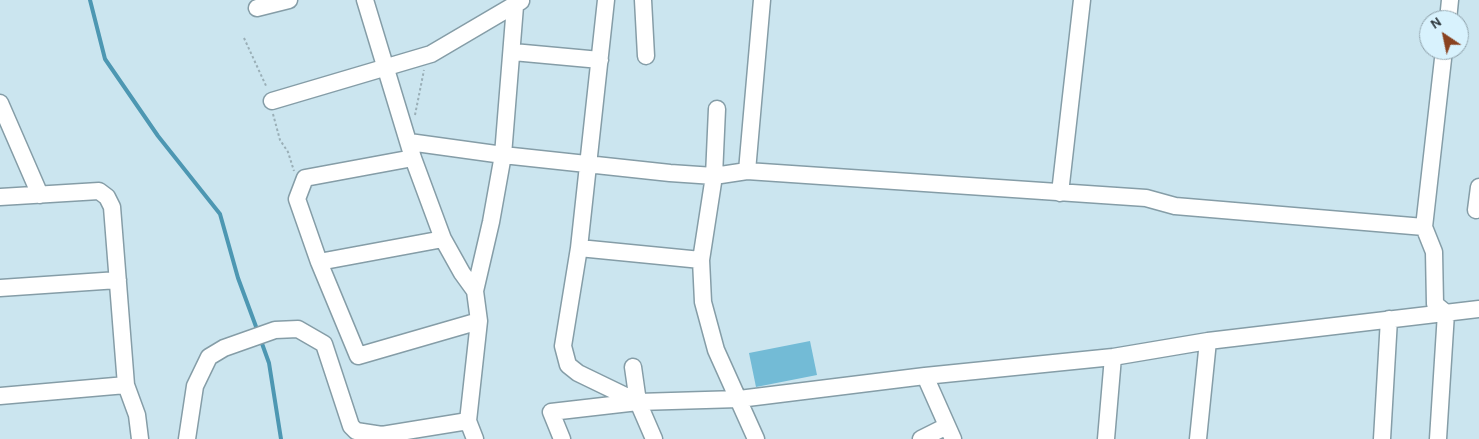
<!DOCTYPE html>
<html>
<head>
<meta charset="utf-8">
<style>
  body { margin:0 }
  #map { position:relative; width:1479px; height:439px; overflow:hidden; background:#cbe5ef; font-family:Karla,sans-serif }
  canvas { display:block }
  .north { position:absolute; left:1419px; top:10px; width:50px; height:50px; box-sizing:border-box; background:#d8f2fd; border:1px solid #92a5ae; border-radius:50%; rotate:326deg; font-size:14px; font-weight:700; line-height:20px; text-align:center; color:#283237 }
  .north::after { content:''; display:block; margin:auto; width:18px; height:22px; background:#894220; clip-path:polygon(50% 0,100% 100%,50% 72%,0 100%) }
</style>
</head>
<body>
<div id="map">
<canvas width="1479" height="439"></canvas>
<div class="north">N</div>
</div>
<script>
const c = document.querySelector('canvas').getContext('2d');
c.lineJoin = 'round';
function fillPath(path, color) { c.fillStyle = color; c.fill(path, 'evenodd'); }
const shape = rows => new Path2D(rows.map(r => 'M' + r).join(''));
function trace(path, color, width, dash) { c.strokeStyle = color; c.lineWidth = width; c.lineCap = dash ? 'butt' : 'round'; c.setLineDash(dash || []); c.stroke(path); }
fillPath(shape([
  [810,341,817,375,756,387,749,353]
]), '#73bbd6');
trace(shape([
  [90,0,105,59,158,136,220,214,238,278,258,332],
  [260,338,269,363,281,439]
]), '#4d97b2', 4);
const minor = shape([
  [365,0,413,158,443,239,462,273,475,291,479,321,468,421,475,439],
  [606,0,579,248,563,346,568,365,578,373,638,402],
  [643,0,646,56],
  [257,8,289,0],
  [1448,20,1450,0],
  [513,52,600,60],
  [272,101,431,54,521,1],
  [0,103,40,195],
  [409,142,503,155,670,173,714,176,747,171,1146,198,1175,206,1424,227],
  [413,158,305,178,297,199,319,262,358,356,479,321],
  [747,171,762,0],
  [1060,193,1082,0],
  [0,197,99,191,107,197,112,207,126,385,137,415,140,439],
  [1476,210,1479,187],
  [579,248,701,260,714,176,717,109],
  [701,260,703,302,716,350,756,439],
  [319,262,443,239],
  [0,288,118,280],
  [475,291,491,222,503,155,515,6],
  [633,367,638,402,654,439],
  [925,376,953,439],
  [0,396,126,385],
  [187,439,195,386,209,357,224,348,275,330,298,329,324,344,351,426,356,431,382,435,468,421],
  [562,439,551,412,638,402,739,399,925,376,1113,357,1208,341,1479,309],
  [921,439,947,426],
  [1106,439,1113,357],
  [1198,439,1208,341],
  [1382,439,1389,319],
  [1438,439,1446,313,1435,304,1434,252,1424,227,1444,50]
]);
trace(minor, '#859da7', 19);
trace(shape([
  [244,38,267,88],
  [273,114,280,140,288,152,294,171],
  [415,115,424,70]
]), '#9aafb7', 2, [2.5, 2.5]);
trace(minor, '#fff', 16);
</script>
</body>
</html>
